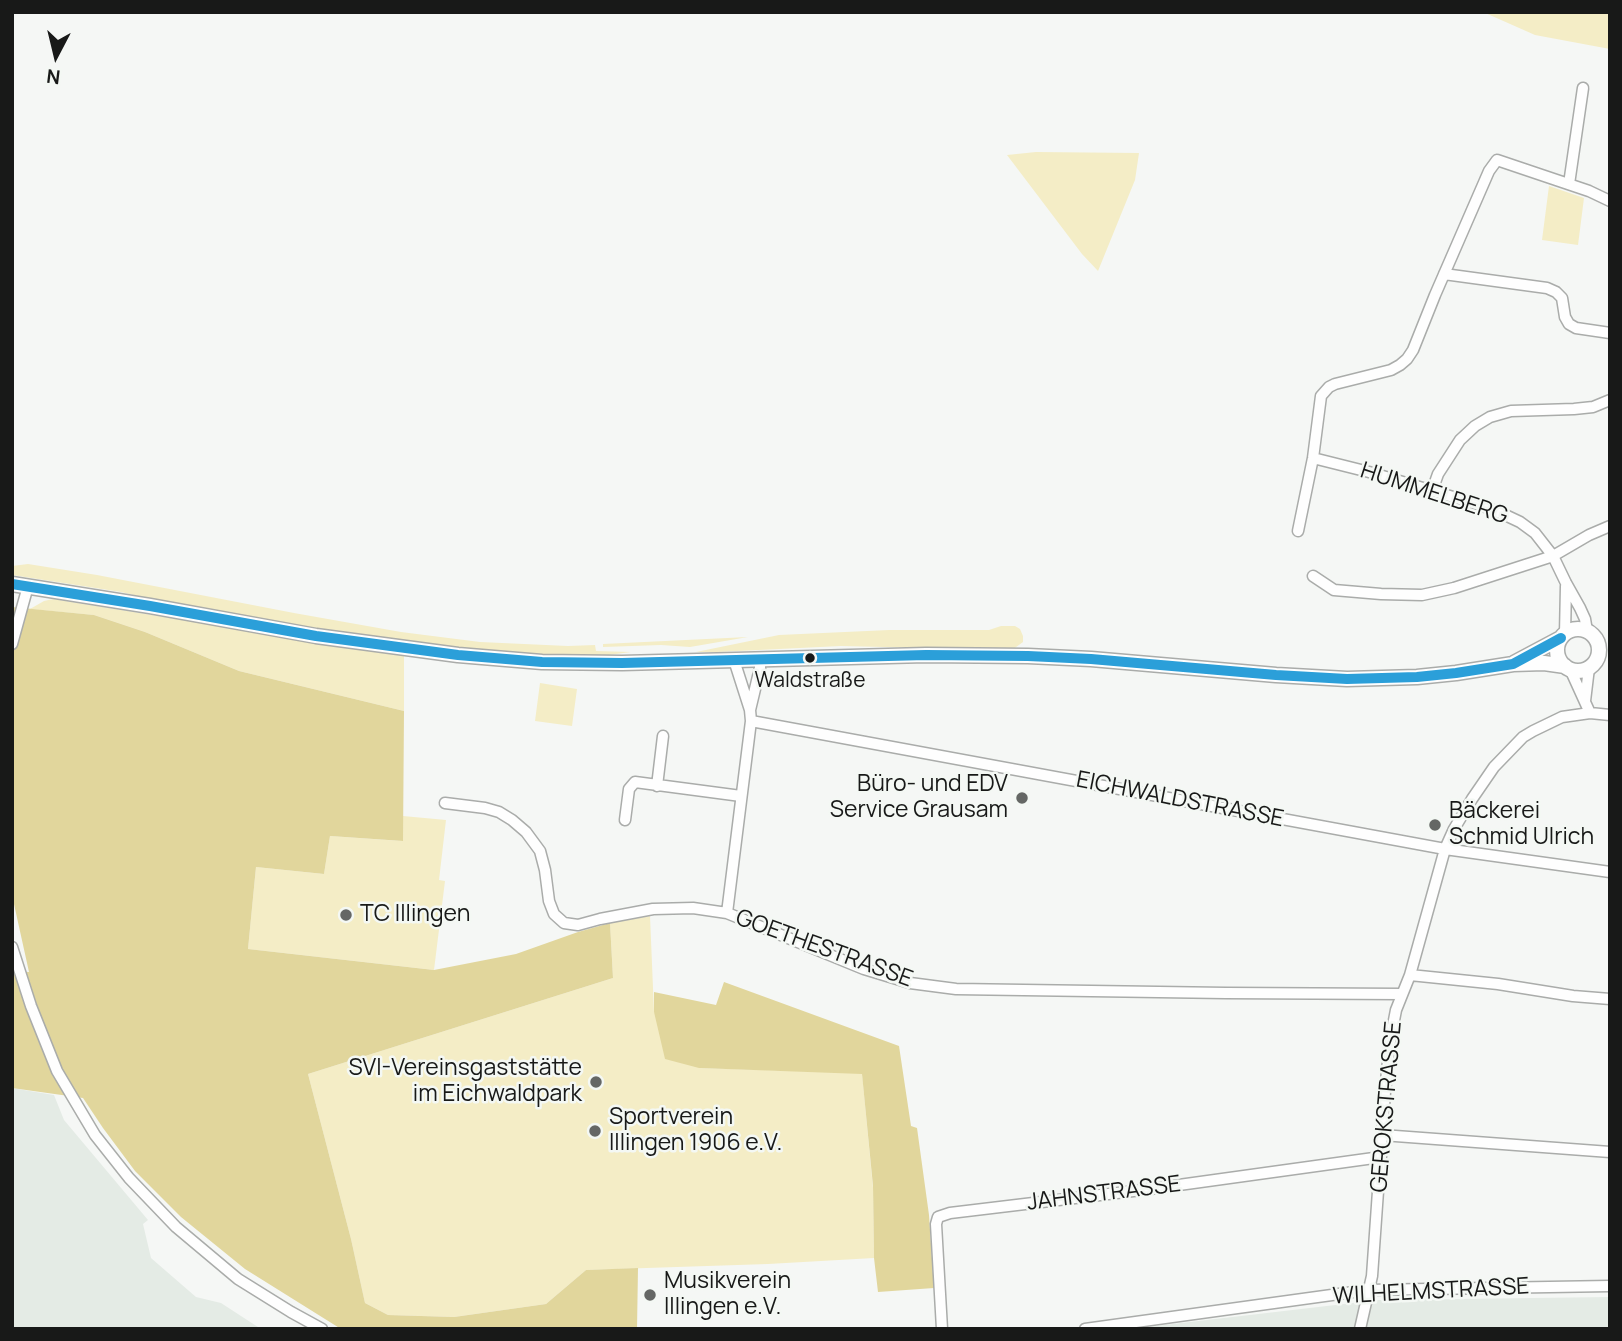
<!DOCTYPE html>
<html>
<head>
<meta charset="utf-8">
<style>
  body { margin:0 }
  #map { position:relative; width:1622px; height:1341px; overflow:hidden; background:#f5f7f5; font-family:Manrope,sans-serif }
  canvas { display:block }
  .frame { position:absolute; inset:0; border:14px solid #181918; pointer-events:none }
  .north { position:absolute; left:21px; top:21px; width:70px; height:70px; -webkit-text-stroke:5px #f4f8f4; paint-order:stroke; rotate:187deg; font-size:19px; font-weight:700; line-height:28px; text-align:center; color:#181918 }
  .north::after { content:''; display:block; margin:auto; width:24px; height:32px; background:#181918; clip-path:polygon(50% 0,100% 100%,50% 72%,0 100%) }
</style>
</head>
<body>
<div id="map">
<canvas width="1622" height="1341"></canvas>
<div class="frame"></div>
<div class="north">N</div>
</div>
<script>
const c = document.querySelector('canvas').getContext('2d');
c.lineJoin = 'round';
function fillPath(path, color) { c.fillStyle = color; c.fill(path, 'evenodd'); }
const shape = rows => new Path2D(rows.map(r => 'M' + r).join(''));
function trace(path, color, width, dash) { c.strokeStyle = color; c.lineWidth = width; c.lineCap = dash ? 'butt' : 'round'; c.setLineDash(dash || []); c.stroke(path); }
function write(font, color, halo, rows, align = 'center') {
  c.font = font + ' Manrope,sans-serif'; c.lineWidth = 5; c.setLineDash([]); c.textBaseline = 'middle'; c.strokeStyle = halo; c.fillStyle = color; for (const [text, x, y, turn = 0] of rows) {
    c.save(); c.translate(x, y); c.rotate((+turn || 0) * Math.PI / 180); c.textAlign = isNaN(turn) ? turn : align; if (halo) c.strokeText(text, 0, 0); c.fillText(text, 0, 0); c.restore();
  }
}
fillPath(shape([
  [12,1088,54,1095,64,1120,148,1220,143,1224,151,1258,196,1297,221,1303,261,1329,12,1329],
  [1610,1297,1610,1329,1130,1329,1378,1300]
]), '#e4ebe5');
fillPath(shape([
  [1483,12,1610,12,1610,49,1535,35],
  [1036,152,1139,153,1135,180,1098,271,1082,254,1007,155],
  [1549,186,1584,198,1578,245,1542,240],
  [28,564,97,575,294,613,401,632,480,642,568,646,595,645,596,651,631,652,601,656,533,655,470,651,383,639,272,622,188,608,121,592,12,575,12,566],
  [53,599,338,645,404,653,404,711,239,671,145,632,94,615,30,609,44,601],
  [1001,626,1015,626,1020,629,1023,636,1023,642,1012,650,841,646,717,652,696,652,779,635,889,630,989,630],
  [748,637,690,647,661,645,603,647,603,644],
  [540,683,577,689,572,726,535,721],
  [403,816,446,820,439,880,445,881,434,970,248,949,256,867,324,874,330,836,402,841],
  [650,916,654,1012,699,1068,862,1073,873,1188,874,1258,768,1264,586,1270,546,1304,454,1317,388,1315,365,1303,351,1239,308,1074,613,978,610,923]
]), '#f4edc6');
fillPath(shape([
  [12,607,94,615,145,632,239,671,404,711,403,841,330,836,324,874,256,867,248,949,434,970,516,954,578,932,610,923,613,978,308,1074,351,1239,365,1303,388,1315,454,1317,546,1304,586,1270,638,1268,637,1329,470,1329,454,1327,453,1329,341,1329,245,1269,181,1217,135,1171,103,1128,83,1098,12,1088,12,971,29,972,12,895],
  [724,982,899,1046,911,1126,917,1128,929,1215,934,1288,878,1292,874,1258,873,1186,862,1074,699,1068,665,1059,654,1012,654,992,716,1005]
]), '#e1d69c');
const street = shape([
  [1569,184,1583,88],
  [1444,274,1547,288,1556,292,1562,298,1565,317,1569,324,1576,328,1610,333],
  [1313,458,1369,472,1480,505,1503,514,1520,522,1535,533,1553,556,1566,583,1580,608,1585,619,1587,631],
  [1432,491,1438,474,1460,440,1475,426,1490,417,1511,411,1574,409,1593,407,1610,400],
  [1298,531,1313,458,1321,396,1329,387,1335,384,1391,370,1400,365,1407,359,1413,350,1435,295,1489,171,1497,160,1589,191,1610,201],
  [1313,576,1334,590,1381,594,1422,595,1454,588,1553,556,1589,535,1610,526],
  [1565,634,1566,586],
  [12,644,28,586],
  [1570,669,1590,713],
  [1585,701,1589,668],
  [750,710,760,668,760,659],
  [751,721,1445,849,1610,872],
  [657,786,663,736],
  [445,803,485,808,499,812,512,820,526,832,540,851,545,870,549,901,554,914,564,923,578,925,600,919,653,909,693,908,727,913,864,969,910,983,956,989,1226,993,1402,994],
  [625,820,629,789,635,782,741,796],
  [727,913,751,721,750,710,734,660],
  [12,947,31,1006,57,1071,95,1135,129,1178,176,1227,238,1279,291,1312,322,1329],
  [1410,975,1498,984,1573,996,1610,999],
  [1382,1135,1610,1152],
  [942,1329,936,1224,938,1217,950,1213,1150,1189,1381,1157],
  [1085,1329,1368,1290,1610,1286],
  [1360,1329,1372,1276,1385,1092,1390,1041,1396,1010,1410,975,1445,849,1454,829,1472,799,1494,767,1523,737,1533,731,1562,717,1590,713,1610,715]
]);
const secondary = shape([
  [12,584,150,606,316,636,458,655,542,662,622,663,926,655,1028,656,1091,659,1276,675,1347,679,1417,677,1456,673,1513,664,1544,663,1565,666],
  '1557 650a21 21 0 1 1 42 0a21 21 0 1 1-42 0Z',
  [1514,663,1561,638]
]);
trace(street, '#aaacaa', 13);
trace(secondary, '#aaacaa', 17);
trace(street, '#fefefe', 10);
trace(secondary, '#fefefe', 14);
trace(shape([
  [12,584,150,606,316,636,458,655,542,662,622,663,926,655,1028,656,1091,659,1276,675,1347,679,1417,677,1456,673,1513,664,1561,638]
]), '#2b9fd9', 10);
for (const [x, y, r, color] of [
  [810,658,6,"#181918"],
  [1022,798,7,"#656765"],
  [1435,825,7,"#656765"],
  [346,915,7,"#656765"],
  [596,1082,7,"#656765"],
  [595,1131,7,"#656765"],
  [650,1295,7,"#656765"]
]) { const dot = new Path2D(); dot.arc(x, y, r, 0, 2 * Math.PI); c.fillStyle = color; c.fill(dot); trace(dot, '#f4f8f4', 2.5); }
write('21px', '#181918', '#f4f8f4', [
  ["Waldstraße",810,681]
]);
write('23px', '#181918', '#f4f8f4', [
  ["HUMMELBERG",1434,494,18],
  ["EICHWALDSTRASSE",1180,800,11],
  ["GOETHESTRASSE",824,949,20],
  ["GEROKSTRASSE",1387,1107,-85],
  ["JAHNSTRASSE",1104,1194,-7],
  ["WILHELMSTRASSE",1431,1292,-3]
]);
write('23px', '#181918', '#f4f8f4', [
  ["Büro- und EDV",1008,785,"right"],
  ["Service Grausam",1008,811,"right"],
  ["Bäckerei",1449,812],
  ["Schmid Ulrich",1449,838],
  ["TC Illingen",360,915],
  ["SVI-Vereinsgaststätte",582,1069,"right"],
  ["im Eichwaldpark",582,1095,"right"],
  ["Sportverein",609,1118],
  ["Illingen 1906 e.V.",609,1144],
  ["Musikverein",664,1282],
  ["Illingen e.V.",664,1308]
], 'left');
</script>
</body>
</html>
